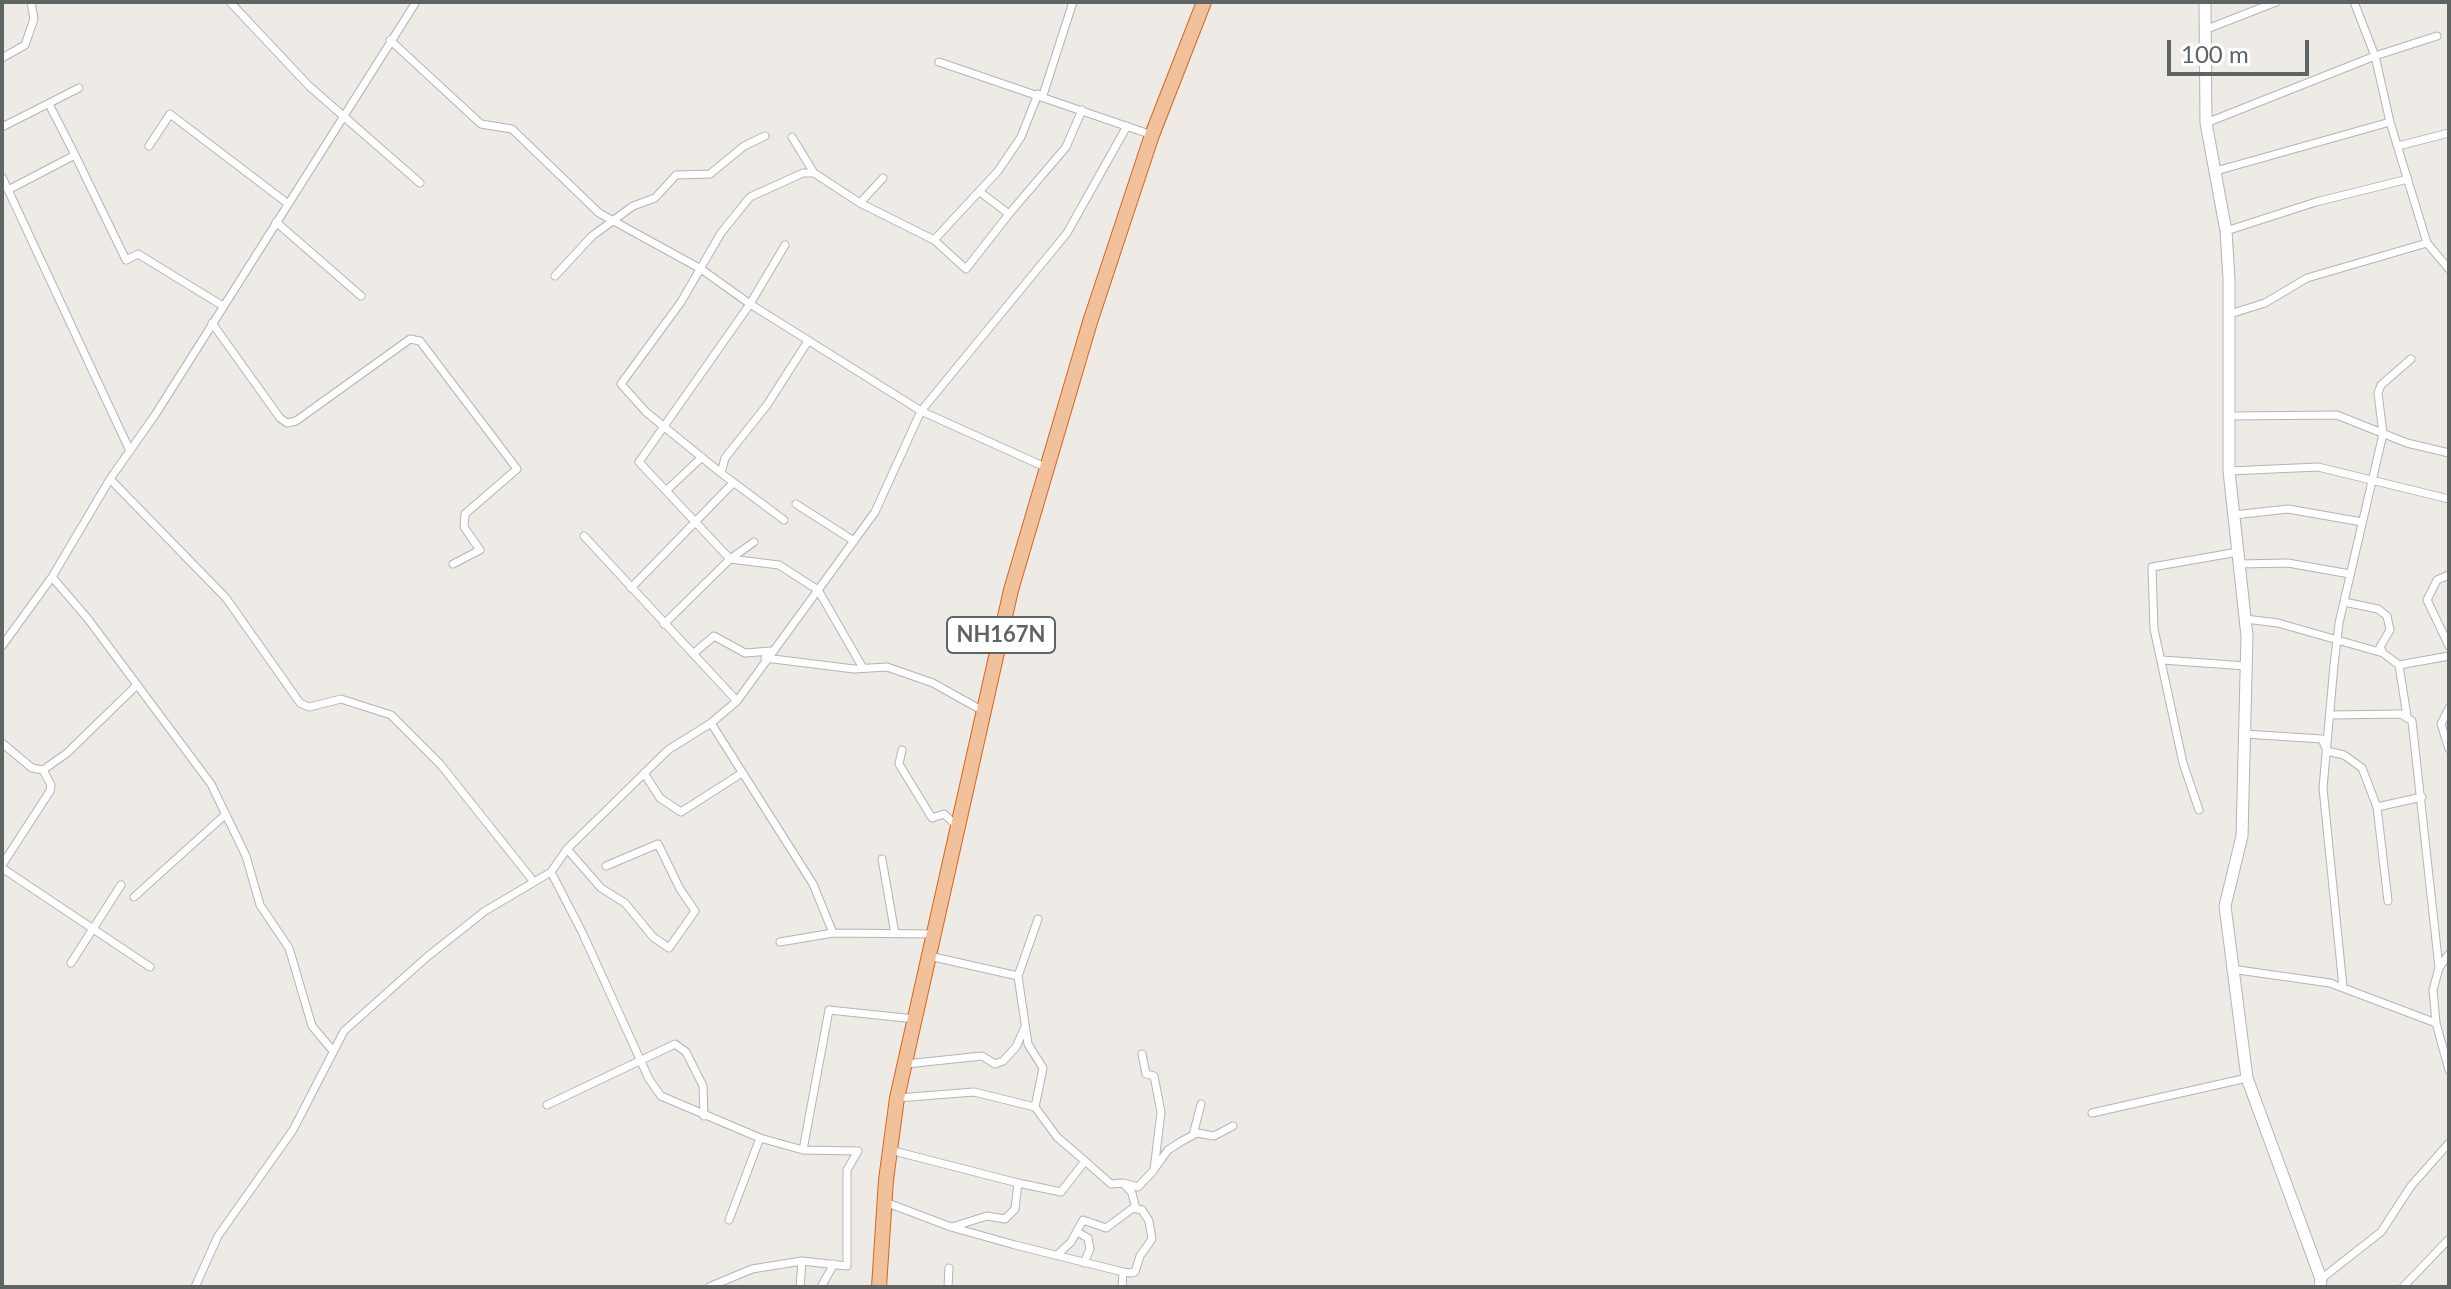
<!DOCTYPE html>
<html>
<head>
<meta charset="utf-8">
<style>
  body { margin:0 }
  #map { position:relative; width:2451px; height:1289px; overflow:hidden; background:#eeeae6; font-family:Lato,sans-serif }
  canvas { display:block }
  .frame { position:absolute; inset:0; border:4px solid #5e6364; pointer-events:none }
  .scale { position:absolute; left:2167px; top:40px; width:142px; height:36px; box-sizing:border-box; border:4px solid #5e6364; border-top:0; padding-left:10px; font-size:24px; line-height:28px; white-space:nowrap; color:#5e6364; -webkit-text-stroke:6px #fff; paint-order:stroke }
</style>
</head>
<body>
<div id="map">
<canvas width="2451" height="1289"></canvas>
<div class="frame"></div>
<div class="scale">100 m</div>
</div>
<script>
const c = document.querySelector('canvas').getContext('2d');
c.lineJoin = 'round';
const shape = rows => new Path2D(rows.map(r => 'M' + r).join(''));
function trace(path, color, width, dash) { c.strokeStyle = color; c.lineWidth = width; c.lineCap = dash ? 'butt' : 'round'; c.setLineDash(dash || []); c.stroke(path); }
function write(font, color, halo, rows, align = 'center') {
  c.font = font + ' Lato,sans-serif'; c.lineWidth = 6; c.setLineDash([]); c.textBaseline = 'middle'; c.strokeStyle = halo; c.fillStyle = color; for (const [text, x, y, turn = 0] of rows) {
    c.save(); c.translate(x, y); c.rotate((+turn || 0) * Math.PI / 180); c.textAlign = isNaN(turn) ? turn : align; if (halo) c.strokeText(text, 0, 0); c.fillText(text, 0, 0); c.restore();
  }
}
const street = shape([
  [230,2,309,86,420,183],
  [2207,29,2276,2],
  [390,40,481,124,512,129,599,213,701,269,750,304,921,411,1067,233,1127,126],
  [2,58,25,45,34,19,31,2],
  [939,62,1152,135],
  [1043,95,1073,2],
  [49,104,75,155],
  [2206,123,2375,56,2437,36],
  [2,127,79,88],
  [792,137,814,173],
  [149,146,170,114,287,203],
  [2398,146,2449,133],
  [2216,171,2390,122],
  [2,177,130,451],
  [883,178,860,203,934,240,998,171,1021,137,1038,94],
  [8,190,75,155,126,260,138,254,223,306],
  [980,192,1009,214,1066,147,1082,110],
  [276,222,361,296],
  [2226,231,2316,202,2408,179],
  [934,240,966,269,1009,214],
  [2427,243,2449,269],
  [555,276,592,236,633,206,655,198,676,175,710,174,744,146,765,136],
  [2230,314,2265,303,2307,278,2427,243,2390,122,2375,56,2354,2],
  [212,323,280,418,287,423,296,421,410,339,420,341,517,469,465,514,464,527,480,550,453,564],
  [808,341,767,405,725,458,721,473,646,412,621,384,681,302,721,233,750,197,803,173,814,173,860,203],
  [2230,416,2337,415,2407,443,2449,453],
  [2229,471,2318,467,2449,499],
  [721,473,784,520],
  [110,479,226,598,300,703,309,707,341,699,391,715,440,764,534,882],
  [667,490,702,457],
  [796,504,854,541],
  [2234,515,2288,509,2362,522],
  [584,536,737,701],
  [754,542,730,559,779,565,818,590,863,668],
  [2239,564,2288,563,2350,574],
  [2449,575,2437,580,2427,600,2449,646],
  [52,577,88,619,211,784,246,856,260,905,289,948,312,1026,333,1051],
  [631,588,733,483],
  [2344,602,2378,609,2387,616,2390,630,2380,647,2383,653,2399,665,2449,656],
  [2245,619,2278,623,2383,653],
  [664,624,730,559,639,462,750,304,785,245],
  [2,646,52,577,110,479,155,415,416,2],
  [693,654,714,636,745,653,771,651],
  [765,658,854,669,887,667,933,683,983,711],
  [2162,660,2246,666],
  [2399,665,2407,716],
  [2449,708,2441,724,2449,749],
  [2330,715,2401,714,2412,721,2439,968],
  [711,723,813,884,833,933,935,934],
  [2245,734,2322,739,2327,751,2344,755,2362,768,2377,807],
  [2,743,32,768,43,770,67,753,137,685],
  [902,750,899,764,932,818,944,814,957,826],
  [644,773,660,798,681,812,742,773],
  [2199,810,2183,763,2154,629,2152,567,2238,552],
  [567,849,601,888,625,903,653,937,669,948,695,911,680,889,658,844,606,866],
  [882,859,895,934],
  [2,865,50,791,51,785,43,770],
  [2,868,150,967],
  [551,872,582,932,649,1079,661,1096,760,1138,803,1150,858,1151,847,1170,847,1266,802,1261,800,1287],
  [134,897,226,814],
  [2388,901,2377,807,2422,797],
  [780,942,833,933],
  [2449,954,2439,968,2433,990,2436,1023,2449,1070],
  [929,956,1018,976,1038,919],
  [71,963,121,885],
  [2231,969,2330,983,2436,1023],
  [2343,987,2323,788,2334,665,2339,623,2383,434,2378,393,2381,385,2411,359],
  [906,1064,982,1056,995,1064,1003,1061,1016,1047,1024,1029],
  [897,1098,974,1092,1035,1107],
  [547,1105,675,1044,686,1052,703,1086,704,1116],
  [2092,1113,2247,1078],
  [1193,1135,1201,1104],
  [803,1150,829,1010,915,1019],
  [890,1150,1018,1183],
  [1085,1161,1111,1184,1123,1183,1132,1193,1136,1209],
  [1155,1168,1168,1150,1182,1141,1197,1133,1214,1136,1233,1126],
  [1123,1183,1138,1187,1154,1170,1161,1112,1154,1076,1146,1074,1142,1054],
  [885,1202,951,1227,1015,1245,1123,1272,1131,1273,1135,1272,1140,1256,1152,1239,1149,1221,1142,1210,1133,1208,1106,1228,1083,1220,1071,1242,1057,1255],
  [729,1220,760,1138],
  [952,1227,987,1216,1005,1219,1015,1209,1018,1183,1061,1192,1085,1161,1057,1137,1035,1107,1043,1068,1028,1044,1018,976],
  [1077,1232,1088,1238,1090,1249,1084,1263],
  [2321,1279,2381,1232,2411,1186,2449,1143],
  [195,1287,218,1236,293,1130,344,1031,427,957,485,911,551,872,567,849,668,750,711,723,737,701,875,512,921,411,1045,467],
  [709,1287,752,1269,802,1261],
  [821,1287,834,1264],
  [948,1287,949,1268],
  [1122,1287,1123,1272],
  [2403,1287,2449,1239]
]);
const secondary = shape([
  [2205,2,2206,123,2226,231,2229,279,2229,471,2247,636,2242,836,2225,906,2247,1078,2321,1279,2320,1287]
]);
const highway = shape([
  [879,1287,886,1180,897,1098,1011,590,1090,322,1152,135,1204,2]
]);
trace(street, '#b1b5b6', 9);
trace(secondary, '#b0b5b7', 13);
trace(highway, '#d7651d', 16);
trace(street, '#fff', 7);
trace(secondary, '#fff', 11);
trace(highway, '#f0c19b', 14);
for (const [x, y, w] of [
  [1001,635,108]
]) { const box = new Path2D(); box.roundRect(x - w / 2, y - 18, w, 36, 6); c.fillStyle = '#fff'; c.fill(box); trace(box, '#5e6364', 2); }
write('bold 22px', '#5e6364', null, [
  ["NH167N",1001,635]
]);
</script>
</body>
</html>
